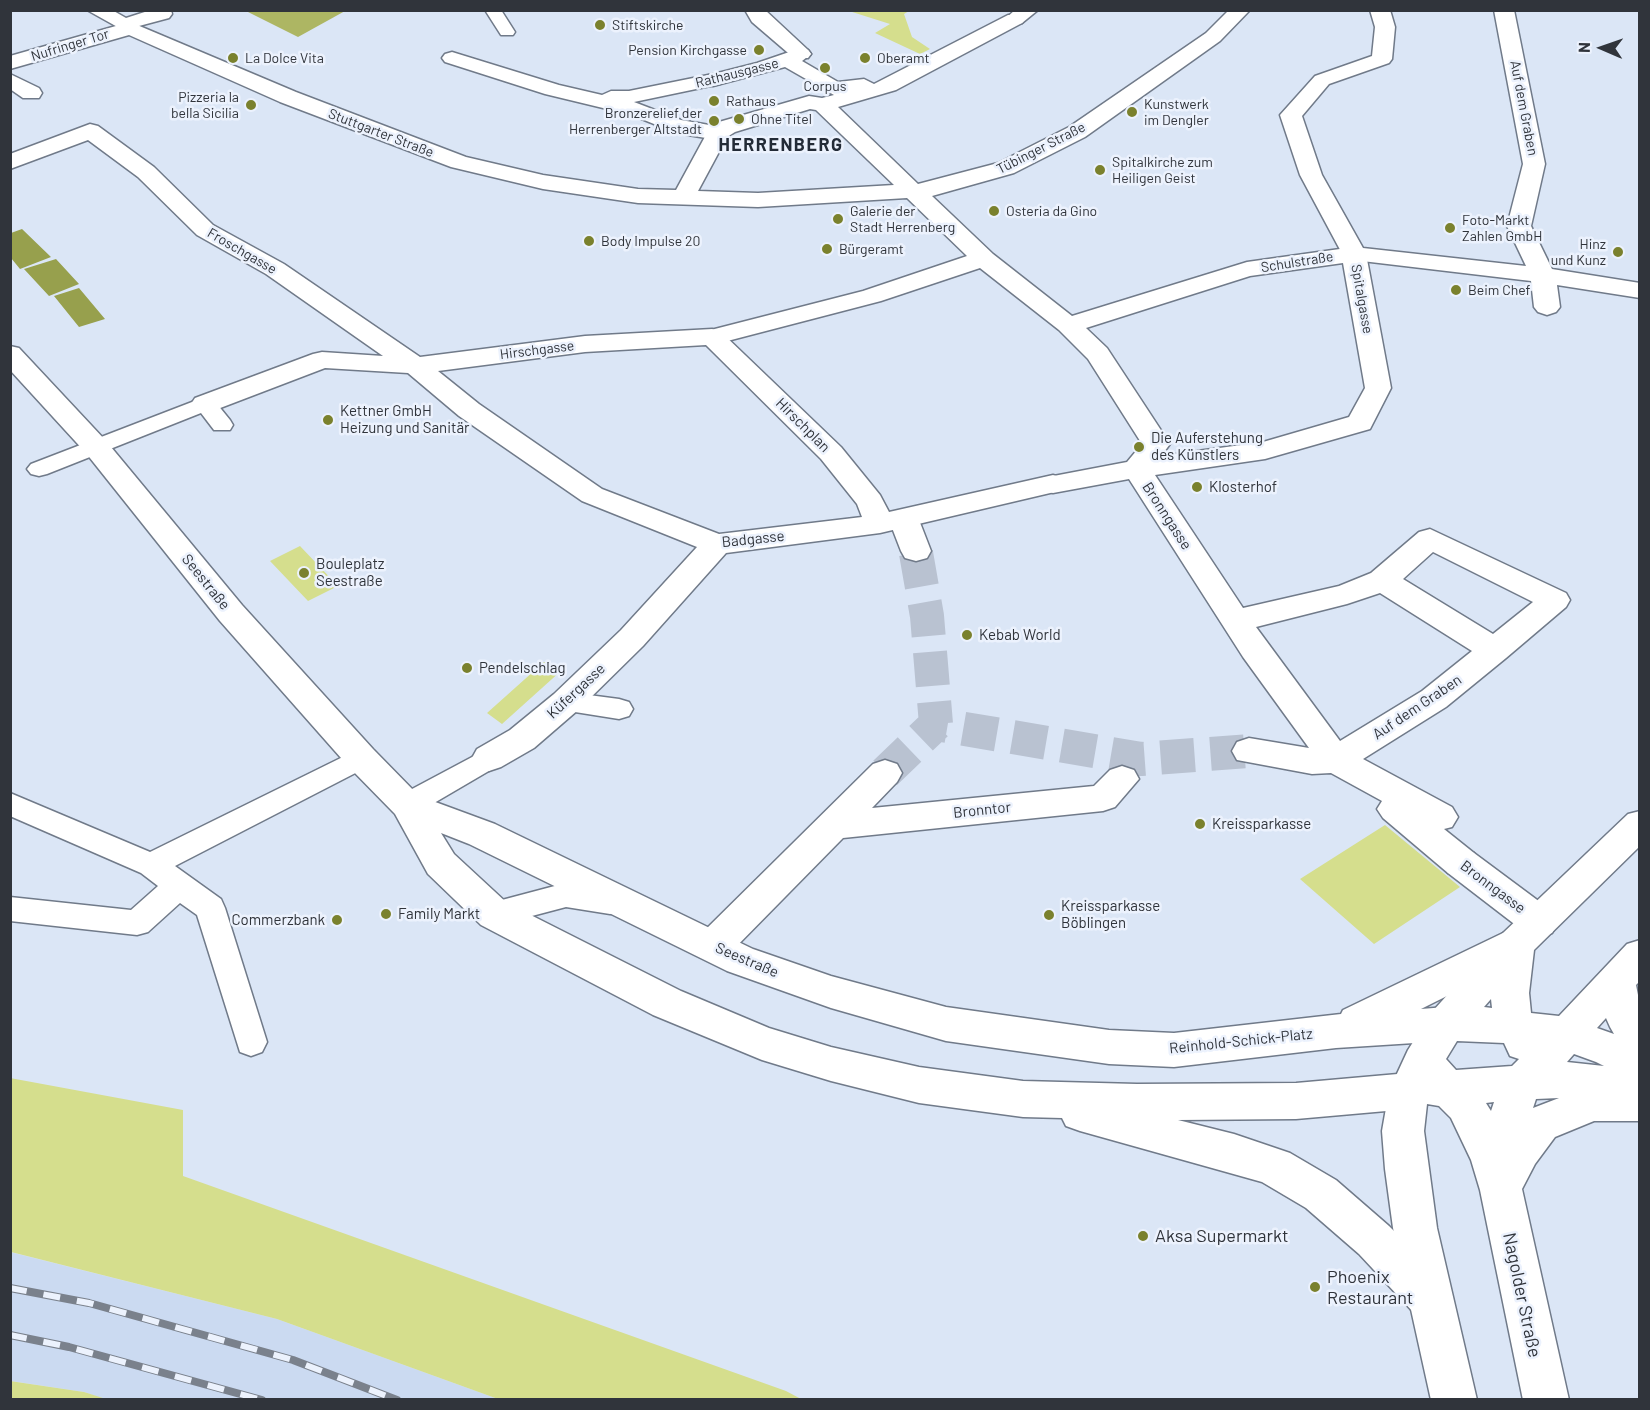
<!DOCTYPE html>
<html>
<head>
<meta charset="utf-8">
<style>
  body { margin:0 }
  #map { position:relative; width:1650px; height:1410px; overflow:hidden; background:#dbe6f6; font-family:Barlow,sans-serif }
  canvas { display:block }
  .frame { position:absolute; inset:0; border:12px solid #30343b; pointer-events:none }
  .north { position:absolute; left:1572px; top:18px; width:60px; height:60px; -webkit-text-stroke:4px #ecf2fd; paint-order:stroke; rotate:272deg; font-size:16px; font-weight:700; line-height:24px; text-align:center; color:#30343b }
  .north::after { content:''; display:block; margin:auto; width:21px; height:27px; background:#30343b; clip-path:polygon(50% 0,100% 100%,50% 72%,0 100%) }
</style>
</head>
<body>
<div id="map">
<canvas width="1650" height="1410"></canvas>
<div class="frame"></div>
<div class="north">N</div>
</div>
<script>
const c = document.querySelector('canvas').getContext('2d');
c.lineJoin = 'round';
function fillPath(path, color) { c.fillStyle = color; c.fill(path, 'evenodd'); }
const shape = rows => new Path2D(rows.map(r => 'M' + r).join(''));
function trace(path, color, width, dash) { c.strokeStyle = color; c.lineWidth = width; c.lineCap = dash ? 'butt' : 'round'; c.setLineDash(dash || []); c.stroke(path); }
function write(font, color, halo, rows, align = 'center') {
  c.font = font + ' Barlow,sans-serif'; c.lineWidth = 5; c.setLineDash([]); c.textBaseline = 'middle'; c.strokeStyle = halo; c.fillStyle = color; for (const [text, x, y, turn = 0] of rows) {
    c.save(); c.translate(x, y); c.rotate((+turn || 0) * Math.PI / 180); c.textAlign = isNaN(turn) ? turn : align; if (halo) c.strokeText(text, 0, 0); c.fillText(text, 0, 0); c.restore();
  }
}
fillPath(shape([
  [10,1252,277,1319,498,1399,106,1400,84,1392,11,1381]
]), '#cbdaf1');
fillPath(shape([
  [849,11,909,11,904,14,912,37,930,49,920,54,875,33,890,24],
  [300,546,338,586,308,601,270,561],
  [544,662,562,670,502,724,487,713],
  [1385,825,1460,887,1374,944,1300,879],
  [10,1078,183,1110,183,1176,786,1391,801,1399,498,1399,277,1319,11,1252],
  [10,1381,84,1392,106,1399,11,1399]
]), '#d5de8d');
fillPath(shape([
  [246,11,345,11,298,37]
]), '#adb663');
fillPath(shape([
  [22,229,51,257,20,269,11,258,11,233],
  [56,259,79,284,49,296,24,269],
  [79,288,105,319,79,327,54,296]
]), '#97a04d');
trace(shape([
  [916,551,917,554]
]), '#b9c2d1', 27, [27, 14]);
trace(shape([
  [916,553,927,616,936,724,1141,759,1249,751],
  [885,773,936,724]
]), '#b9c2d1', 34, [34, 16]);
const service = shape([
  [485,10,501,10,515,32,513,35,501,35,485,10],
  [205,397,213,399,230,420,233,425,230,430,214,430,201,413,47,474,39,476,31,474,27,469,31,464,205,397],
  [566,692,619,699,629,702,633,709,629,716,619,719,556,709,553,702,556,695,566,692],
  [361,748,371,751,375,758,371,765,175,866,221,899,225,908,267,1042,262,1052,251,1056,240,1052,197,915,180,903,148,932,137,935,10,921,10,897,131,910,158,886,141,873,10,816,10,793,150,852,361,748],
  [489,748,499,751,503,758,499,765,417,813,407,816,397,813,393,805,397,797,489,748],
  [566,883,610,890,621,893,625,902,621,911,610,914,566,907,494,926,483,923,479,914,483,905,566,883]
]);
const pedestrian = shape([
  [1229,10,1250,10,1220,41,1085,137,1014,173,932,196,993,254,1072,316,1247,262,1354,247,1363,249,1366,254,1391,388,1370,429,1265,459,1155,475,1243,608,1339,586,1371,573,1419,532,1430,529,1566,593,1570,600,1566,607,1506,658,1446,707,1363,759,1452,807,1458,817,1452,827,1444,829,1474,853,1479,863,1474,873,1461,877,1448,873,1383,818,1377,809,1382,801,1331,773,1312,774,1237,760,1232,751,1237,742,1249,738,1309,748,1243,657,1129,479,1053,493,1043,490,1039,484,1043,478,1127,462,1142,444,1088,359,1059,330,980,268,881,301,712,345,703,342,699,337,703,332,863,291,967,256,907,198,758,207,638,203,543,189,451,167,280,102,129,35,10,69,10,56,130,22,296,92,466,157,543,175,638,189,676,190,707,133,719,122,809,96,822,98,834,95,785,67,713,86,706,84,703,80,706,76,757,63,801,48,808,50,811,54,802,61,838,82,864,79,874,84,1008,15,1022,15,1025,19,1022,23,896,90,838,107,918,184,998,163,1069,127,1206,33,1229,10],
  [810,109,816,110,894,185,758,193,698,191,727,137,735,132,810,109],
  [1343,263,1365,388,1349,417,1263,442,1161,456,1170,444,1107,348,1086,328,1250,276,1343,263],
  [1433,552,1533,602,1493,634,1403,579,1433,552],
  [1380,593,1472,651,1422,691,1340,741,1256,627,1347,604,1380,593],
  [10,74,39,88,42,93,39,98,23,98,10,89,10,74],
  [904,511,914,513,919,520,931,551,927,558,916,561,905,558,901,551,889,520,894,513,904,511],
  [885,760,897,764,902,773,897,782,872,808,1094,786,1110,770,1122,766,1134,770,1139,779,1115,807,1103,811,843,838,726,957,713,961,700,957,694,946,700,935,873,764,885,760]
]);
const minor = shape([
  [87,10,112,10,126,18,151,10,171,10,172,14,169,18,139,26,137,32,130,34,87,10],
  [745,10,765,10,808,50,811,54,808,58,794,58,752,22,745,10],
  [1015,10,1038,10,1022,23,1015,25,1008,23,1005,19,1015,10],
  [1370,10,1390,10,1395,27,1392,59,1389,63,1329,84,1302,116,1322,175,1363,248,1526,266,1507,226,1523,164,1494,10,1514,10,1545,164,1531,226,1552,269,1640,283,1640,298,1557,285,1560,307,1556,312,1547,315,1538,312,1534,307,1531,281,1345,259,1300,175,1280,115,1315,76,1372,56,1375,27,1370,10],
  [452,52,559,85,602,95,611,91,629,91,713,74,720,76,723,80,720,84,634,102,681,120,726,128,729,133,726,138,718,140,676,133,632,115,545,94,445,62,442,58,445,54,452,52],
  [90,124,98,126,154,167,213,225,284,264,420,357,585,336,712,329,721,332,841,447,880,495,889,512,1053,475,1063,478,1067,484,1063,490,880,533,726,553,643,646,578,710,534,748,501,767,489,771,477,767,472,758,477,749,510,730,554,694,621,630,697,547,582,501,459,416,408,373,325,368,215,410,205,412,195,410,191,404,195,398,313,354,322,352,383,356,266,274,197,235,138,177,88,140,10,169,10,154,90,124],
  [706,345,821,459,857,504,862,517,719,534,602,489,479,404,438,371,585,352,706,345],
  [1461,849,1474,853,1552,911,1558,922,1552,933,1539,937,1526,933,1448,873,1443,863,1448,853,1461,849]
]);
const secondary = shape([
  [10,346,19,348,106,441,242,605,373,749,419,796,495,824,753,949,831,976,946,1007,1109,1030,1174,1033,1341,1014,1343,1010,1503,933,1516,929,1529,933,1535,944,1529,955,1421,1009,1446,1007,1460,1012,1466,1024,1460,1036,1446,1041,1336,1048,1174,1067,1109,1064,946,1041,831,1008,727,971,469,844,441,833,454,854,507,903,681,991,769,1028,831,1047,919,1067,1023,1081,1137,1084,1296,1083,1409,1073,1423,1078,1429,1091,1423,1104,1409,1109,1296,1119,1178,1120,1234,1134,1290,1153,1336,1180,1389,1226,1447,1284,1453,1299,1447,1314,1431,1321,1415,1314,1359,1254,1306,1208,1262,1182,1080,1131,1066,1126,1062,1118,1023,1117,919,1103,831,1081,762,1060,653,1015,481,925,428,874,395,814,349,767,220,621,86,453,10,370,10,346]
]);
const primary = shape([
  [1640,811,1640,846,1534,950,1529,993,1531,1013,1559,1016,1627,944,1640,940,1640,981,1636,985,1640,1005,1640,1121,1594,1121,1555,1137,1535,1164,1522,1189,1569,1400,1523,1400,1480,1190,1471,1160,1451,1118,1439,1106,1427,1104,1424,1131,1437,1228,1477,1400,1431,1400,1393,1228,1385,1169,1382,1131,1389,1091,1408,1050,1432,1012,1503,933,1628,814,1640,811],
  [1491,999,1492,1008,1484,1007,1491,999],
  [1606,1018,1610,1027,1614,1034,1597,1028,1606,1018],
  [1457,1041,1504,1043,1510,1056,1519,1059,1512,1066,1456,1070,1446,1059,1457,1041],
  [1574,1054,1596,1062,1604,1066,1567,1062,1574,1054],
  [1559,1098,1533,1108,1536,1099,1559,1098],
  [1494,1102,1491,1111,1486,1103,1494,1102]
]);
trace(service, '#707a89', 3);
trace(pedestrian, '#707a89', 3);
trace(minor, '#707a89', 3);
trace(secondary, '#707a89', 3);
trace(primary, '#707a89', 3);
fillPath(service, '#fff');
fillPath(pedestrian, '#fff');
fillPath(minor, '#fff');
fillPath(secondary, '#fff');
fillPath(primary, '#fff');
const rail = shape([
  [10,1288,89,1303,293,1360,397,1400],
  [10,1335,69,1347,262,1400]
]);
trace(rail, '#7a818c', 8);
trace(rail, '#ecf2fd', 6, [17]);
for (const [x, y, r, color] of [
  [600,25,6,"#7a812d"],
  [759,50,6,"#7a812d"],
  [233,58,6,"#7a812d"],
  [865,58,6,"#7a812d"],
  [825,68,6,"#7a812d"],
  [714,101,6,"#7a812d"],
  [251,105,6,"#7a812d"],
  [1132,112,6,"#7a812d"],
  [739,119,6,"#7a812d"],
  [714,121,6,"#7a812d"],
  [1100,170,6,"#7a812d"],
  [994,211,6,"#7a812d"],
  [838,219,6,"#7a812d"],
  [1450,228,6,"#7a812d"],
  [589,241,6,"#7a812d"],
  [827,249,6,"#7a812d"],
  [1618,252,6,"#7a812d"],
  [1456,290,6,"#7a812d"],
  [328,420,6,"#7a812d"],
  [1139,447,6,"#7a812d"],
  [1197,487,6,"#7a812d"],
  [304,573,6,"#7a812d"],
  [967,635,6,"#7a812d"],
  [467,668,6,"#7a812d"],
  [1200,824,6,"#7a812d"],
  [386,914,6,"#7a812d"],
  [1049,915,6,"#7a812d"],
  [337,920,6,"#7a812d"],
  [1143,1236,6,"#7a812d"],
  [1315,1287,6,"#7a812d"]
]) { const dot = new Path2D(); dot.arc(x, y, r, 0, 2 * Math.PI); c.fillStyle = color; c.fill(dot); trace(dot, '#ecf2fd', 2); }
write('14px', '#30343b', '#ecf2fd', [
  ["Stiftskirche",612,25],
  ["Pension Kirchgasse",747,50,"right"],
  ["La Dolce Vita",245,58],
  ["Oberamt",877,58],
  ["Corpus",825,86,"center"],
  ["Pizzeria la",239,97,"right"],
  ["bella Sicilia",239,113,"right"],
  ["Rathaus",726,101],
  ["Kunstwerk",1144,104],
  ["im Dengler",1144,120],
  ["Bronzerelief der",702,113,"right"],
  ["Herrenberger Altstadt",702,129,"right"],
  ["Ohne Titel",751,119],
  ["Spitalkirche zum",1112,162],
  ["Heiligen Geist",1112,178],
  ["Galerie der",850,211],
  ["Stadt Herrenberg",850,227],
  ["Osteria da Gino",1006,211],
  ["Foto-Markt",1462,220],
  ["Zahlen GmbH",1462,236],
  ["Body Impulse 20",601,241],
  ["Hinz",1606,244,"right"],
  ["und Kunz",1606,260,"right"],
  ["Bürgeramt",839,249],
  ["Beim Chef",1468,290]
], 'left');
write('14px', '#30343b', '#ecf2fd', [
  ["Nufringer Tor",70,45,-17],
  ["Rathausgasse",737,73,-14],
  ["Auf dem Graben",1524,108,79],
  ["Stuttgarter Straße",381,133,21],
  ["Tübinger Straße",1041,148,-27],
  ["Froschgasse",242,251,30],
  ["Schulstraße",1297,262,-9],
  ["Spitalgasse",1362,299,80],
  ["Hirschgasse",537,350,-7]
]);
write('15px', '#30343b', '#ecf2fd', [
  ["Kettner GmbH",340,411],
  ["Heizung und Sanitär",340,428],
  ["Die Auferstehung",1151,438],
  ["des Künstlers",1151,455],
  ["Klosterhof",1209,487],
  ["Bouleplatz",316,564],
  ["Seestraße",316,581],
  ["Kebab World",979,635],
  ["Pendelschlag",479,668],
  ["Kreissparkasse",1212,824],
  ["Kreissparkasse",1061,906],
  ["Böblingen",1061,923],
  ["Family Markt",398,914],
  ["Commerzbank",325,920,"right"]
], 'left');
write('15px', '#30343b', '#ecf2fd', [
  ["Hirschplan",803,425,45],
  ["Bronngasse",1167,516,57],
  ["Badgasse",753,539,-6],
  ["Seestraße",206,582,51],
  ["Küfergasse",576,691,-43],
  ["Auf dem Graben",1417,707,-34],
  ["Bronntor",982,810,-6],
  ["Bronngasse",1493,887,37],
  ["Seestraße",747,960,23],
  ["Reinhold-Schick-Platz",1241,1041,-6]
]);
c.letterSpacing = '1.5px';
write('bold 18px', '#232b37', '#ecf2fd', [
  ["HERRENBERG",781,145]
]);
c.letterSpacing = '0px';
write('18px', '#30343b', '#ecf2fd', [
  ["Aksa Supermarkt",1155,1236],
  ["Phoenix",1327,1277],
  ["Restaurant",1327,1298]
], 'left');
write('18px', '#30343b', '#ecf2fd', [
  ["Nagolder Straße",1522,1295,78]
]);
</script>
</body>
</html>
